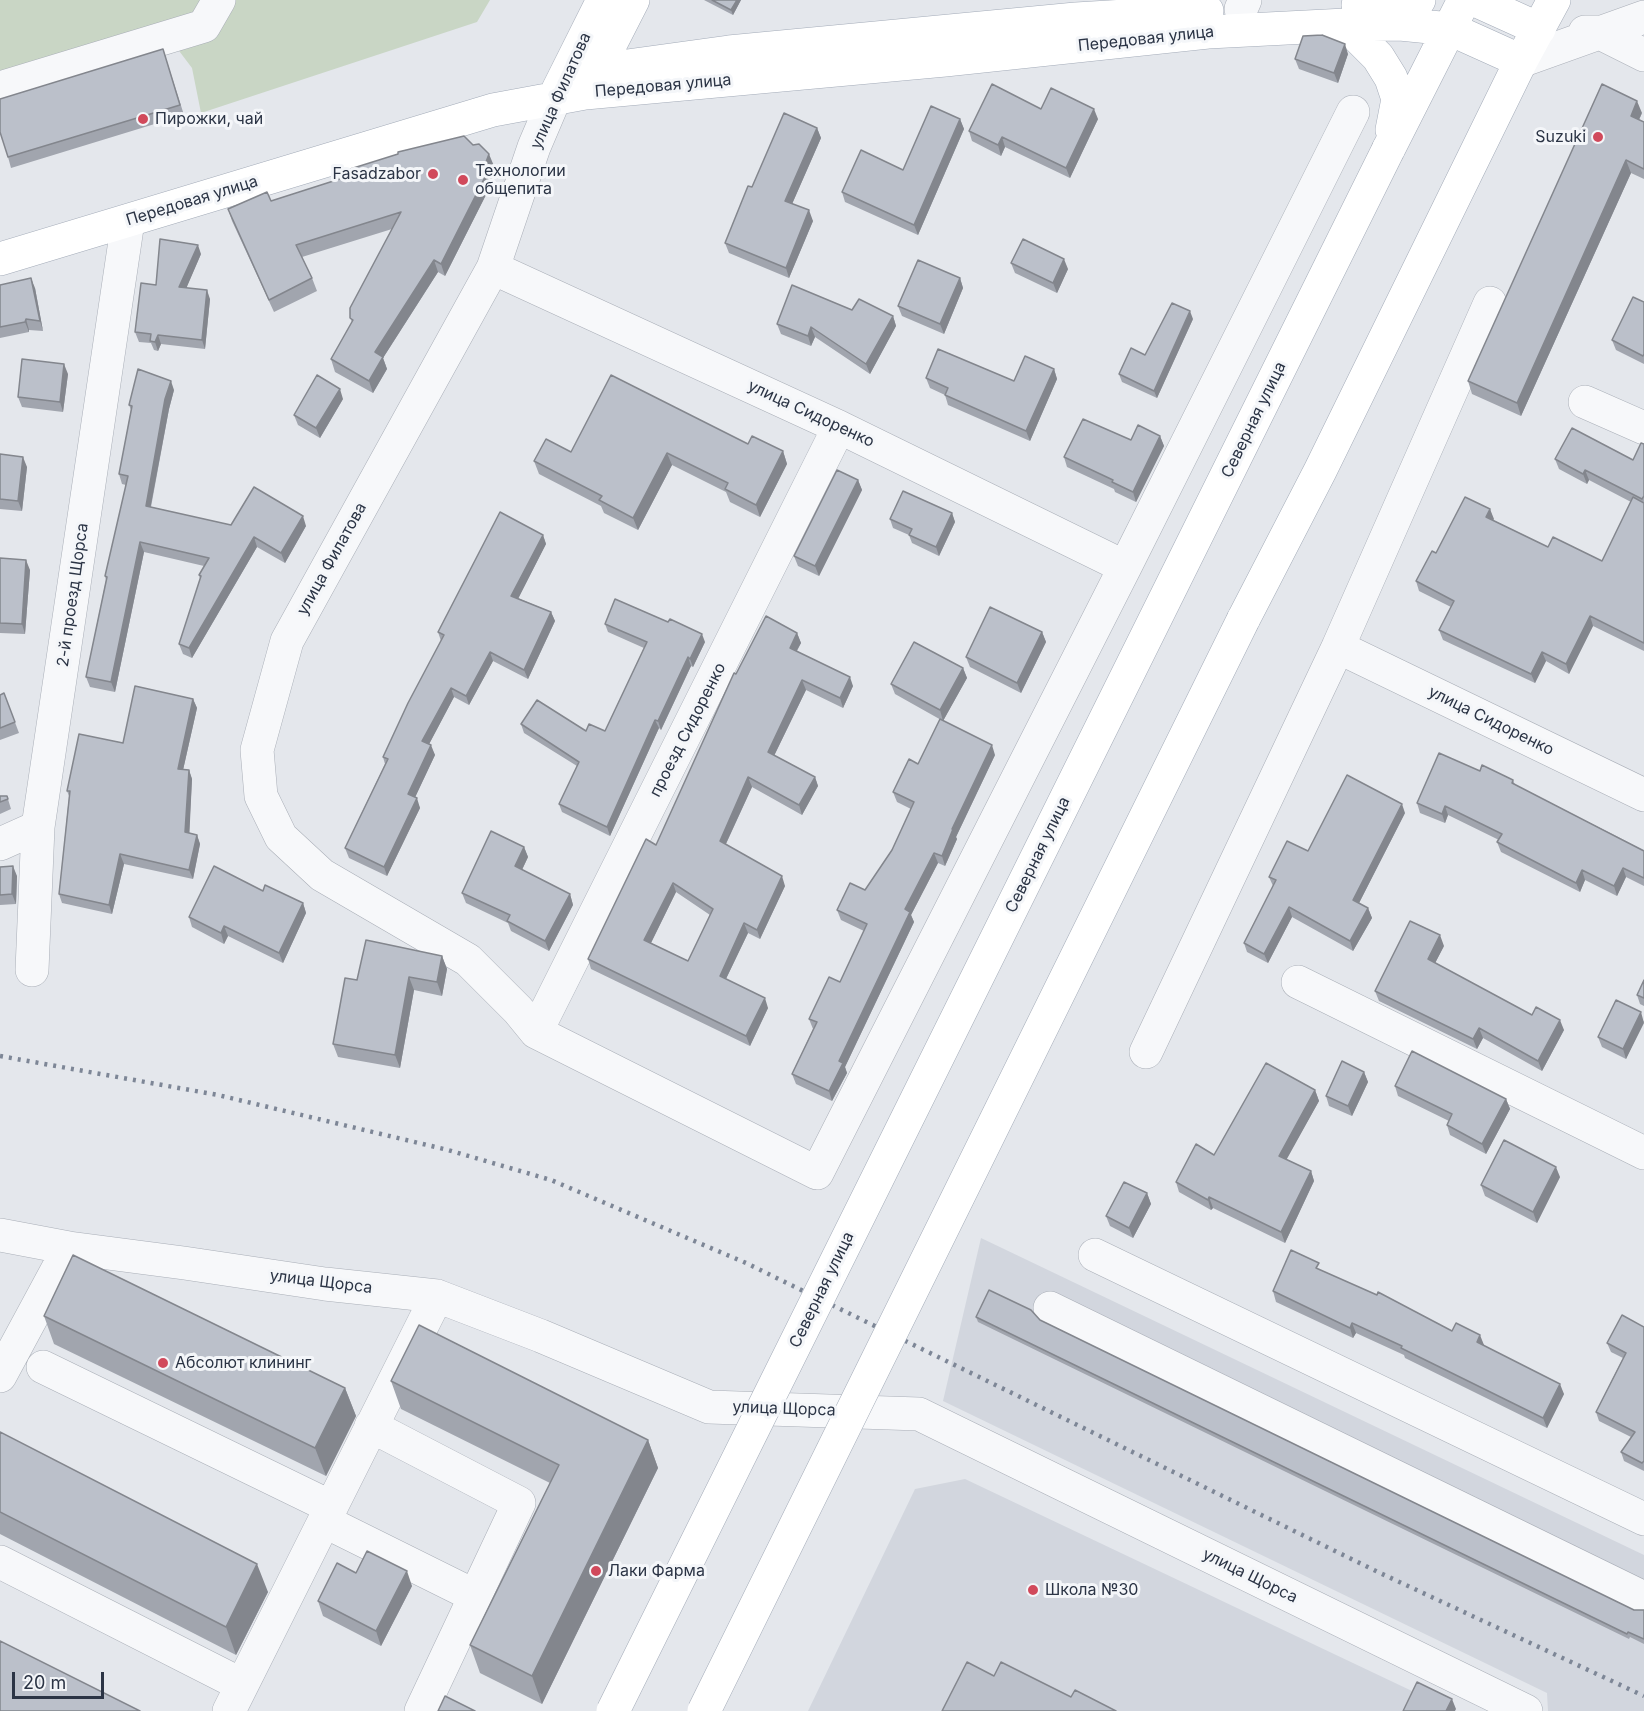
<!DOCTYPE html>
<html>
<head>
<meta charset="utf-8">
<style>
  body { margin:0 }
  #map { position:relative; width:1644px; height:1711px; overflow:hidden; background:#e4e7ec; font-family:Inter,sans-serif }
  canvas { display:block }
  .scale { position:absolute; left:12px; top:1672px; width:92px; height:27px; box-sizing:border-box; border:3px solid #2b3445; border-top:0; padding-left:8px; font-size:18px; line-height:21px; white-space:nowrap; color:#2b3445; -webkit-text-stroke:4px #f4f6f9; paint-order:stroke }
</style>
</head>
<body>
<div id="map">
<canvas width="1644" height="1711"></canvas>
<div class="scale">20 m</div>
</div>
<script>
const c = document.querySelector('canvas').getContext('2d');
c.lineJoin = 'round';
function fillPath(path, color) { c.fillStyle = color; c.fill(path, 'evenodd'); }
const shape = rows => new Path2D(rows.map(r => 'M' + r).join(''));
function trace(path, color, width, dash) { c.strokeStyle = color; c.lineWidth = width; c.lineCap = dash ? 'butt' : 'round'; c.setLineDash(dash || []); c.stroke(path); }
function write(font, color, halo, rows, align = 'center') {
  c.font = font + ' Inter,sans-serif'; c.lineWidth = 6; c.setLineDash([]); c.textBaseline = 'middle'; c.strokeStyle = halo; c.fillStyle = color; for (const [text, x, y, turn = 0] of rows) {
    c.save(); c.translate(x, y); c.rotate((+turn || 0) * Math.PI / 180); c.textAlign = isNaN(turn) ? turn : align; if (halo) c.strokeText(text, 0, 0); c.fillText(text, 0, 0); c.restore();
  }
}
fillPath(shape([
  [981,1238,1644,1555,1644,1711,1548,1711,1547,1693,943,1401],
  [965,1479,1412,1691,1402,1711,808,1711,915,1489]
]), '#d2d6de');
fillPath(shape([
  [0,0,490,0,477,22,201,113,192,68,161,27,0,75]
]), '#c9d6c5');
const minor = shape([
  [1241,9,1245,0],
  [1585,32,1598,32,1644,55],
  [1521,61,1644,17],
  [0,88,204,26,219,0],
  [554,100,534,147,493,268,287,641,257,750,261,796,281,837,322,875,468,960,518,1010,536,1032,817,1173,1125,567,1353,112],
  [493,268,839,427,1125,567],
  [1585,402,1644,428],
  [1338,647,1644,795],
  [0,844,38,827],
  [32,970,38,827,128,221],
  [1298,982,1644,1153],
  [536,1032,839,427],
  [1146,1052,1338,647,1490,303],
  [0,1235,69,1248,184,1263,325,1284,437,1296,541,1336,709,1407,919,1414,1526,1711],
  [1095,1255,1644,1519],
  [1050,1308,1644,1598],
  [43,1367,331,1507],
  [0,1376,69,1248],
  [371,1426,519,1503,421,1711],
  [324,1521,475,1596],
  [0,1562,242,1685],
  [229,1711,437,1296]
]);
const major = shape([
  [1475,0,1539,29],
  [1358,5,1419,0],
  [1346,25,1378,57,1391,78,1398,99,1392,130],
  [569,74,729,52,1076,19,1207,11],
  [590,84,633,0],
  [558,90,603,0],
  [1388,150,1464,0],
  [0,259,493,110,585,93,945,60,1208,32,1346,25,1400,24,1450,29,1521,61],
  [1243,620,1320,471,1521,61,1554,0]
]);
trace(minor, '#a9aeb7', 34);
trace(major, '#a3abb8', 34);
trace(minor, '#f7f8fa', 33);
trace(major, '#fff', 33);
trace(shape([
  [0,1056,218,1095,448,1150,551,1180,746,1263,1378,1572,1644,1696]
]), '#7d8696', 4.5, [3, 6]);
const majorBridge = shape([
  [613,1711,1388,150],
  [704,1711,1243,620]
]);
trace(majorBridge, '#a3abb8', 34, []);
trace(majorBridge, '#fff', 33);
fillPath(shape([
  [704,0,741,0,733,15],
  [163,49,184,115,11,168,8,157],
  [1348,54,1338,83,1299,69,1295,59],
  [1041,109,1098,119,1070,178,1005,147,1001,156,972,141,969,131],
  [1642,113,1639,120,1644,122,1644,179,1631,173,1521,416,1472,394,1468,381],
  [960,119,964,129,918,235,845,202,842,192,903,170],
  [817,128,821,138,792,204,813,221,789,278,729,253,725,243,752,187],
  [494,166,492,171,494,179,445,276,438,272,383,358,387,369,373,393,335,372,331,359,352,322,350,318,392,229,302,257,312,278,317,291,274,312,232,221,228,209,271,201,349,176],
  [201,254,186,288,210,299,205,349,161,344,158,351,154,350,151,343,139,342,135,332,156,285],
  [1011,263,1068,269,1057,293,1015,273],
  [960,278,963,288,944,334,902,316,898,306],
  [0,285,35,288,43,331,29,330,29,332,0,338],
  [1644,302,1644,364,1616,350,1612,340],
  [852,310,893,316,896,326,870,374,815,337,811,346,781,334,777,324],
  [1193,319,1157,398,1122,382,1119,374],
  [1054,369,1057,379,1030,441,948,405,945,395,930,388,926,378,1014,381],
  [68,374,63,412,22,407,18,397],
  [174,390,169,409,151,507,231,525,306,526,285,563,257,547,192,658,183,654,179,644,200,579,199,575,204,566,144,552,115,692,90,687,86,677,106,580,105,576,126,485,122,484,119,474,131,410,129,405],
  [343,399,320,438,298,425,294,415],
  [1160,436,1164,446,1136,502,1115,492,1114,489,1067,467,1064,457,1131,440],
  [748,444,783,451,787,464,760,517,730,502,726,492,672,465,638,530,604,513,601,506,539,474,534,461,571,452],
  [1644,444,1644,651,1593,626,1569,674,1546,661,1535,683,1443,640,1439,630,1451,607,1419,591,1416,581,1436,553,1490,509,1493,520,1548,547,1602,561,1631,502,1589,480,1587,484,1559,469,1555,459,1633,460],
  [0,454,27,467,22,511,0,509],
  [858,480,862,490,819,576,798,566,794,556],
  [952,513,955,522,939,556,912,543,909,535,893,528,890,519],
  [543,535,546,544,518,598,551,612,555,621,528,679,493,661,469,705,454,697,429,744,435,755,415,797,420,808,387,876,349,858,345,848,385,764,383,757,441,641,438,632],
  [0,558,30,570,25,634,0,633],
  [605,624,705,642,693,667,691,666,661,730,659,728,610,836,562,812,559,804,577,766,524,733,521,724,586,731,605,731,644,648,608,632],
  [1042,632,1046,642,1021,693,970,667,966,657],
  [797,633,801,643,797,651,853,686,843,708,806,690,774,756,815,777,818,786,802,815,752,787,726,844,785,886,760,939,748,933,726,979,768,1008,750,1046,591,969,588,959,656,845,736,674],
  [676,892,710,915,688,961,651,943],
  [963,668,967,678,943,721,895,694,891,684],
  [4,693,19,733,0,740,0,695],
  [193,699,197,708,183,770,189,770,192,779,189,833,197,835,200,844,193,879,124,864,112,914,62,903,59,894,69,796,67,791,123,743],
  [995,755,956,837,957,839,945,866,938,863,911,915,914,922,845,1067,847,1073,832,1101,796,1084,792,1074,813,1029,809,1019,840,982,864,931,841,920,837,910,865,890,892,850,911,809,897,802,893,792,918,764],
  [1480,771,1513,780,1515,785,1644,850,1644,886,1626,877,1617,896,1585,880,1580,892,1501,852,1497,842,1499,840,1448,815,1445,823,1420,813,1417,803],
  [0,796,7,796,11,809,0,814],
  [1405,813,1359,903,1368,908,1372,918,1353,951,1292,917,1268,963,1247,952,1244,943,1273,886,1269,877,1308,851],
  [524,847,528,857,522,870,570,894,573,905,549,951,511,931,508,923,466,903,462,893],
  [0,867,17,876,16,904,0,905],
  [263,891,303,903,306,913,283,963,228,936,224,944,192,927,189,917],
  [1444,946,1435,963,1532,1015,1564,1030,1542,1071,1483,1038,1477,1049,1379,1001,1375,991],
  [442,956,447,969,442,996,414,990,400,1068,338,1057,333,1044,357,980],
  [1644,980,1644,1006,1640,1004,1637,995],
  [1644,1021,1626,1059,1602,1047,1598,1037],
  [1364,1072,1368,1082,1352,1116,1329,1106,1326,1096],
  [1395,1086,1506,1099,1510,1109,1486,1154,1450,1135,1447,1125,1449,1121,1398,1096],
  [1315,1090,1319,1101,1286,1159,1311,1171,1314,1181,1285,1243,1213,1208,1211,1210,1179,1192,1176,1182,1214,1155],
  [1560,1177,1537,1223,1485,1196,1481,1185],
  [1147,1193,1151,1204,1133,1238,1110,1226,1106,1216],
  [1321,1270,1452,1331,1484,1345,1484,1346,1564,1394,1547,1428,1405,1358,1404,1355,1356,1333,1353,1338,1276,1302,1273,1291],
  [44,1316,345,1388,356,1416,326,1476,54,1344],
  [976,1317,1040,1320,1634,1610,1644,1610,1644,1644,1630,1637,1629,1639,978,1322],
  [1644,1327,1644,1471,1624,1461,1621,1452,1631,1437,1599,1421,1596,1412,1623,1358,1611,1352,1607,1343],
  [391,1381,648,1440,658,1468,542,1704,480,1673,470,1645,550,1483,401,1409],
  [0,1432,268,1592,236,1655,0,1534],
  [356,1573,412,1586,381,1646,323,1616,318,1601]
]), '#a1a5ae');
fillPath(shape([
  [737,0,741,0,733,15,731,10],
  [1345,44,1348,54,1338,83,1334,73],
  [1637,101,1642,113,1635,128,1631,116],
  [1094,109,1098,119,1070,178,1066,168],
  [960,119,964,129,918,235,914,225],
  [817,128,821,138,789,211,785,201],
  [1002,137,1005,147,1001,156,998,145],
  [489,154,494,166,492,171,494,179,445,276,441,264],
  [1626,160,1631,173,1521,416,1517,403],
  [809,210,813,221,789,278,786,268],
  [198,245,201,254,183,296,179,287],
  [1064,259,1068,269,1057,293,1053,283],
  [434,260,438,272,383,358,387,369,373,393,369,381,375,352],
  [31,278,35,288,43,331,40,321],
  [960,278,963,288,944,334,940,324],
  [207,290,210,299,205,349,202,340],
  [1190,311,1193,319,1157,398,1154,391],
  [893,316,896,326,870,374,866,364],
  [26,319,29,330,29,332,25,322],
  [811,327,815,337,811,346,808,336],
  [158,335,161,344,158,351,155,342],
  [64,364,68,374,63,412,60,402],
  [1054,369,1057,379,1030,441,1026,431],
  [171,381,174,390,169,409,149,515,146,506,165,399],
  [340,389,343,399,320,438,316,428],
  [1160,436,1164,446,1136,502,1133,492],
  [783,451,787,464,760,517,756,505],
  [667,453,672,465,638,530,633,518],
  [23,457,27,467,22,511,18,501],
  [1585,470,1589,480,1587,484,1583,474],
  [858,480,862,490,819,576,815,566],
  [1490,509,1494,519,1490,526,1486,517],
  [952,513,955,522,939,556,936,547],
  [303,516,306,526,285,563,281,553],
  [543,535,546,544,515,605,511,596],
  [254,537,257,547,192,658,189,648],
  [140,542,144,552,115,692,111,682],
  [26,560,30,570,25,634,22,624],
  [551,612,555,621,528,679,524,670],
  [1590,616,1593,626,1569,674,1566,664],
  [1042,632,1046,642,1021,693,1017,683],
  [797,633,801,643,793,657,790,648],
  [702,634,705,642,693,667,690,659],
  [490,652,493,661,469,705,466,696],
  [1542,652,1546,661,1535,683,1531,674],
  [688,657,691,666,661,730,658,721],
  [963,668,967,678,943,721,940,710],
  [850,677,853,686,843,708,840,698],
  [802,680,806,690,771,762,768,752],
  [451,688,454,697,426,750,422,741],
  [193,699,197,708,181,779,178,769],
  [655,720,659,728,610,836,607,827],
  [431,745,435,755,412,804,408,794],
  [992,745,995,755,956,837,957,839,945,866,942,856,952,829],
  [189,770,192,779,189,842,185,832],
  [748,777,752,787,723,850,720,841],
  [815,777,818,786,802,815,799,805],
  [417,798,420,808,387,876,384,867],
  [1402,804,1405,813,1356,909,1353,900],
  [1445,806,1448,815,1445,823,1442,814],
  [197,835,200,844,193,879,189,870],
  [524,847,528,857,519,876,515,866],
  [934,853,938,863,911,915,914,922,845,1067,847,1073,832,1101,829,1091,839,1061,905,909],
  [120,854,124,864,112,914,109,905],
  [13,866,17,876,16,904,12,894],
  [1623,868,1626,877,1617,896,1614,886],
  [1582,870,1585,880,1580,892,1576,883],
  [782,876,785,886,760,939,757,930],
  [673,883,676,892,648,949,644,940],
  [570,894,573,905,549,951,545,941],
  [303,903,306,913,283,963,279,953],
  [1289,907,1292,917,1268,963,1264,954],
  [1368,908,1372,918,1353,951,1350,941],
  [744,923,748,933,723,985,720,976],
  [224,926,228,936,224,944,221,933],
  [1440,935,1444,946,1432,969,1428,959],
  [442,956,447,969,442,996,437,982],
  [409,977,414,990,400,1068,395,1055],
  [765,998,768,1008,750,1046,746,1036],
  [1641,1012,1644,1023,1626,1059,1623,1049],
  [1560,1020,1564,1030,1542,1071,1538,1061],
  [1479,1028,1483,1038,1477,1049,1473,1039],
  [1364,1072,1368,1082,1352,1116,1348,1106],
  [1315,1090,1319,1101,1283,1166,1279,1156],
  [1506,1099,1510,1109,1486,1154,1482,1144],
  [1556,1167,1560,1177,1537,1223,1533,1212],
  [1311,1171,1314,1181,1285,1243,1281,1232],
  [1147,1193,1151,1204,1133,1238,1129,1228],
  [1209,1197,1213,1208,1211,1210,1208,1200],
  [1352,1323,1356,1333,1353,1338,1350,1328],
  [1480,1335,1484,1345,1480,1353,1477,1342],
  [1560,1384,1564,1394,1547,1428,1543,1418],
  [345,1388,356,1416,326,1476,315,1448],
  [648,1440,658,1468,542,1704,532,1676],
  [257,1564,268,1592,236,1655,226,1627],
  [407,1571,412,1586,381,1646,376,1631],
  [1452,1699,1456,1709,1455,1711,1446,1711]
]), '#83868d');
const building = shape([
  [712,0,737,0,731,10,712,0],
  [1322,35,1345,44,1334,73,1295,59,1303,36,1322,35],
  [163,49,180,105,8,157,0,132,0,99,163,49],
  [992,84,1041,109,1051,88,1094,109,1066,168,1002,137,998,145,969,131,992,84],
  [1602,84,1637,101,1631,116,1644,122,1644,169,1626,160,1517,403,1468,381,1602,84],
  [931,106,960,119,914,225,842,192,861,150,903,170,931,106],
  [784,113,817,128,785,201,809,210,786,268,725,243,748,186,752,187,784,113],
  [464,136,473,145,479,144,489,154,486,162,490,167,441,264,434,260,375,352,383,357,369,381,331,359,353,320,350,318,350,308,401,212,296,245,312,278,269,300,228,209,267,192,271,201,349,176,347,170,398,154,398,152,464,136],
  [160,239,198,245,179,287,207,290,202,340,158,335,155,342,150,341,151,334,135,332,141,283,156,285,160,239],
  [1023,239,1064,259,1053,283,1011,263,1023,239],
  [918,260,960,278,940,324,898,306,918,260],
  [31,278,40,321,26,319,25,322,0,327,0,285,31,278],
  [792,285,852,310,859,299,893,316,866,364,811,327,808,336,777,324,792,285],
  [1633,297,1644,302,1644,354,1643,356,1612,340,1633,297],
  [1172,303,1190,311,1154,391,1119,374,1131,348,1145,355,1172,303],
  [938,349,1014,381,1025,356,1054,369,1026,431,945,395,948,388,926,378,938,349],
  [22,359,64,364,60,402,18,397,22,359],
  [138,369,171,381,165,399,146,506,231,525,254,487,303,516,281,553,254,537,189,648,179,644,201,576,199,575,209,558,140,542,111,682,86,677,107,577,105,576,128,476,119,474,132,406,129,405,138,369],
  [317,375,340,389,316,428,294,415,317,375],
  [611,375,748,444,752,436,783,451,756,505,725,489,728,483,667,453,633,518,599,500,602,496,534,461,546,439,571,452,611,375],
  [1083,419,1131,440,1138,425,1160,436,1133,492,1112,482,1113,480,1064,457,1083,419],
  [1572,428,1633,460,1641,443,1644,444,1644,496,1642,499,1585,470,1583,474,1555,459,1572,428],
  [0,454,23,457,18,501,0,499,0,454],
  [837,470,858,480,815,566,794,556,837,470],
  [903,491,952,513,936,547,909,535,912,529,890,519,903,491],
  [1465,497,1490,509,1486,517,1548,547,1553,537,1602,561,1633,497,1644,503,1644,643,1590,616,1566,664,1542,652,1531,674,1439,630,1454,601,1416,581,1432,551,1436,553,1465,497],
  [500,512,543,535,511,596,551,612,524,670,490,652,466,696,451,688,422,741,431,745,408,794,417,798,384,867,345,848,388,759,383,757,408,703,444,635,438,632,500,512],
  [0,558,26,560,22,624,0,623,0,558],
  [615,599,668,622,670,619,702,634,690,659,688,657,658,721,655,720,607,827,559,804,579,762,521,724,537,700,586,731,589,724,605,731,647,642,605,624,615,599],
  [990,607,1042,632,1017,683,966,657,990,607],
  [766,616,797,633,790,648,850,677,840,698,802,680,768,752,815,777,799,805,748,777,720,841,782,876,757,930,744,923,720,976,765,998,746,1036,588,959,646,839,656,845,734,673,736,674,766,616],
  [673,883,713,909,688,961,644,940,673,883],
  [914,642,963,668,940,710,891,684,914,642],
  [135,686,193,699,178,769,189,770,185,832,197,835,189,870,120,854,109,905,59,894,70,791,67,791,79,734,123,743,135,686],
  [4,693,15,722,0,728,0,695,4,693],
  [940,719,992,745,952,829,953,829,942,856,934,853,905,909,910,912,839,1061,843,1063,829,1091,792,1074,817,1022,809,1019,829,977,840,982,867,924,837,910,850,883,865,890,892,850,914,802,893,792,909,759,918,764,940,719],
  [1439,753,1480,771,1482,765,1513,780,1512,783,1644,851,1644,878,1623,868,1614,886,1582,870,1576,883,1497,842,1502,834,1445,806,1442,814,1417,803,1439,753],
  [1347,775,1402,804,1353,900,1368,908,1350,941,1289,907,1264,954,1244,943,1276,880,1269,877,1287,841,1308,851,1347,775],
  [0,796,7,796,8,799,0,802,0,796],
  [491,831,524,847,515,866,570,894,545,941,507,921,510,915,462,893,491,831],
  [13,866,12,894,0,895,0,867,13,866],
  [214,866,263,891,265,885,303,903,279,953,224,926,221,933,189,917,214,866],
  [1410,921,1440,935,1428,959,1532,1015,1536,1007,1560,1020,1538,1061,1479,1028,1473,1039,1375,991,1410,921],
  [366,940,442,956,437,982,409,977,395,1055,333,1044,345,978,357,980,366,940],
  [1644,980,1644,998,1637,995,1644,980],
  [1616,1000,1641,1012,1623,1049,1598,1037,1616,1000],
  [1412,1051,1506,1099,1482,1144,1447,1125,1452,1114,1395,1086,1412,1051],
  [1342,1061,1364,1072,1348,1106,1326,1096,1342,1061],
  [1266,1063,1315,1090,1279,1156,1311,1171,1281,1232,1209,1197,1208,1200,1176,1182,1196,1144,1214,1155,1266,1063],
  [1504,1140,1556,1167,1533,1212,1481,1185,1504,1140],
  [1124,1182,1147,1193,1129,1228,1106,1216,1124,1182],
  [1291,1250,1319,1263,1316,1268,1377,1295,1378,1292,1452,1331,1456,1323,1480,1335,1477,1342,1560,1384,1543,1418,1401,1348,1402,1346,1352,1323,1350,1328,1273,1291,1291,1250],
  [73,1255,345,1388,315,1448,44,1316,73,1255],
  [989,1290,1031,1310,1040,1320,1634,1610,1644,1610,1644,1639,1628,1632,1627,1634,976,1317,989,1290],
  [1622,1315,1644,1327,1644,1461,1642,1463,1621,1452,1635,1432,1596,1412,1626,1353,1607,1343,1622,1315],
  [419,1325,648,1440,532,1676,470,1645,559,1465,391,1381,419,1325],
  [0,1432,257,1564,226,1627,0,1512,0,1432],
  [367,1551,407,1571,376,1631,318,1601,337,1563,356,1573,367,1551],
  [0,1641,140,1711,0,1711,0,1641],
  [967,1662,994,1676,1001,1662,1071,1697,1075,1690,1116,1711,942,1711,967,1662],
  [1417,1682,1452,1699,1446,1711,1403,1711,1417,1682],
  [445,1696,475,1711,438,1711,445,1696]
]);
fillPath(building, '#bbc0ca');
trace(building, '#83868d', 1.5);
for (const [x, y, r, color] of [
  [143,119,6,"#d1495b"],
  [1598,137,6,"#d1495b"],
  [433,174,6,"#d1495b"],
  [463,180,6,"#d1495b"],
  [163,1363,6,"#d1495b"],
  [596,1571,6,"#d1495b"],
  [1033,1590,6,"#d1495b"]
]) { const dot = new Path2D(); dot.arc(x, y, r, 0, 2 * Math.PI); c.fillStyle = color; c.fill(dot); trace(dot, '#f4f6f9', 2); }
write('16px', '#2b3445', '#f4f6f9', [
  ["Передовая улица",1146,39,-6],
  ["Передовая улица",663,86,-5],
  ["улица Филатова",561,91,-66],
  ["Передовая улица",192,201,-17],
  ["улица Сидоренко",811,414,25],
  ["Северная улица",1254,420,-64],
  ["улица Филатова",332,559,-61],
  ["2-й проезд Щорса",73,595,-82],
  ["улица Сидоренко",1491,721,26],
  ["проезд Сидоренко",688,730,-63],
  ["Северная улица",1038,855,-64],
  ["улица Щорса",321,1282,7],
  ["Северная улица",822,1290,-64],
  ["улица Щорса",784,1409,2],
  ["улица Щорса",1250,1576,26]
]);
write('16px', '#2b3445', '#f4f6f9', [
  ["Пирожки, чай",155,119],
  ["Suzuki",1586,137,"right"],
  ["Технологии",475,171],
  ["общепита",475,189],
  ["Fasadzabor",421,174,"right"],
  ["Абсолют клининг",175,1363],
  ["Лаки Фарма",608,1571],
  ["Школа №30",1045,1590]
], 'left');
</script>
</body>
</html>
